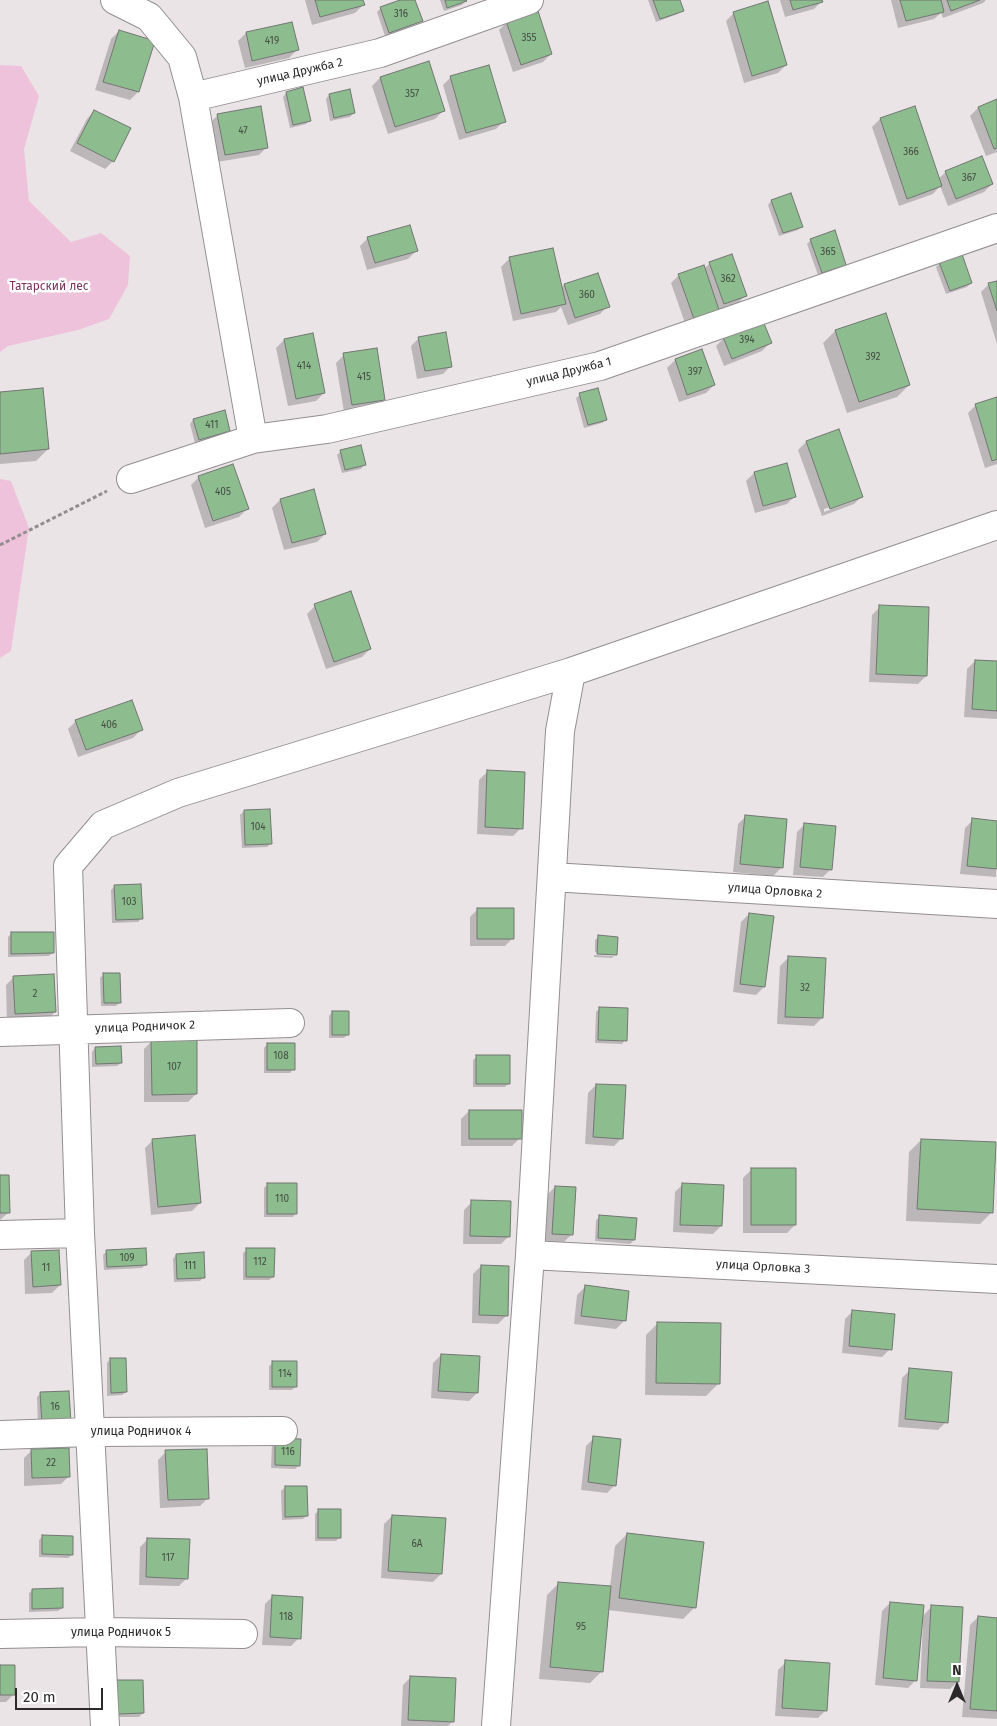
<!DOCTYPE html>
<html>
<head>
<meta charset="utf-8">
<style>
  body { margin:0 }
  #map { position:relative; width:997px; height:1726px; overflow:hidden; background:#eae4e7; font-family:"Fira Sans",sans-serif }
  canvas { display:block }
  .north { position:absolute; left:932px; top:1661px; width:50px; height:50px; -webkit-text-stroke:4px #fff; paint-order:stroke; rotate:0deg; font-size:14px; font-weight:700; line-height:20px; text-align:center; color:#2b292a }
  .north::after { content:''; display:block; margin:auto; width:18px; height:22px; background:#2b292a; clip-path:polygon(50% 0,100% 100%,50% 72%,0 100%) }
  .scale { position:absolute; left:15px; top:1688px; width:88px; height:22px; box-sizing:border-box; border:2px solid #2b292a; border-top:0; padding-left:6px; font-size:15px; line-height:18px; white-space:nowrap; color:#2b292a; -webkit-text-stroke:4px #fff; paint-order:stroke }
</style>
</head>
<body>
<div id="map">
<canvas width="997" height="1726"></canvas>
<div class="north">N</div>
<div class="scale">20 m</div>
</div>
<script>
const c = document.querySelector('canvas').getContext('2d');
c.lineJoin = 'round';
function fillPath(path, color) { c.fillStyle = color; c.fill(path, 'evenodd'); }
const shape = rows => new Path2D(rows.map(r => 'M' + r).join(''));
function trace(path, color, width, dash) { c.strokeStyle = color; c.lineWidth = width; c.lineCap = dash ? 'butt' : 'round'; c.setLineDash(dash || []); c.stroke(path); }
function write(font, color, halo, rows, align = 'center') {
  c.font = font + ' "Fira Sans",sans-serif'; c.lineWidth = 5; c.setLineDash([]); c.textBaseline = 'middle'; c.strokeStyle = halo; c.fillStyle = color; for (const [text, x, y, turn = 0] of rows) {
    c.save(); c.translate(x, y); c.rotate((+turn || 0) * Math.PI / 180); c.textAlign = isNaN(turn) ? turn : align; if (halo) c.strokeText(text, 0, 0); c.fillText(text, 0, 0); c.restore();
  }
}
fillPath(shape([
  [0,65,21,66,39,96,24,149,29,201,71,242,101,233,130,256,128,285,109,319,78,330,8,346,0,352],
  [0,479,11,481,29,528,11,651,0,658]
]), '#efc2db');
fillPath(shape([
  [305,0,362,0,363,5,355,13,312,25],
  [404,0,414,0,421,21,417,24,385,36,377,12,381,8],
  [440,0,465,0,465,1,462,5,444,11],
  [648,0,678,0,682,10,678,14,656,22],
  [780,0,821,0,822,1,814,9,785,17],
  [891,0,986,0,983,3,943,18,941,13,934,19,898,28],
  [734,13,786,65,778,73,744,83,726,21],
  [507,22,551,54,543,62,513,72,499,30],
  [119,31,153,41,138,92,130,100,95,90,111,39],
  [246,33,297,50,289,58,245,68,238,41],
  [428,63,443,111,435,119,388,134,372,86,380,78],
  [451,77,504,121,496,129,459,140,443,85],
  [286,93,310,120,306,124,290,128,283,97],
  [329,95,354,113,350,117,330,121,326,99],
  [997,101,997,152,986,156,970,116,978,108],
  [914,108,938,179,946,172,992,184,984,192,948,206,940,186,933,194,899,206,872,127,880,119],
  [94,111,113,161,105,169,70,151,87,119],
  [218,115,267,147,259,155,217,162,210,123],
  [771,201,801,226,798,230,779,236,768,205],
  [368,238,416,251,408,259,367,270,360,246],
  [811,240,845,264,841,268,818,275,807,244],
  [509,259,561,288,564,285,608,306,600,314,568,325,561,307,556,312,513,321,501,267],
  [710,263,746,295,738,303,717,311,710,318,686,326,671,283,679,275,704,269],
  [940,263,971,283,967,287,946,294,936,267],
  [997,282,997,344,981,292,989,284],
  [835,331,909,385,897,397,847,413,823,343],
  [312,335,324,393,316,401,288,406,276,348,284,340],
  [419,338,451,366,443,374,417,379,411,346],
  [724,338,770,343,762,351,724,366,716,346],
  [702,351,714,385,706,393,679,402,667,368,675,360],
  [344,355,384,399,376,407,344,412,336,363],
  [0,393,48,449,36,461,0,464],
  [580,395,606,420,602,423,584,428,576,398],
  [997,399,997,464,985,468,968,413,976,405],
  [224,412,229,431,225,435,195,443,190,424,193,420],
  [838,430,862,496,854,504,822,516,798,450,806,442],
  [854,499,854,501,824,512,824,509],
  [341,451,364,465,361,469,342,473,337,455],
  [754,473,795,496,787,504,755,513,746,481],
  [199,477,247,509,239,517,205,528,191,485],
  [280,500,325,534,317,542,284,550,272,508],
  [350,593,370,649,362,657,326,669,307,614,315,606],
  [880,607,926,676,918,684,869,682,872,615],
  [975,661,997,663,997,719,964,717,967,669],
  [76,721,141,730,133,738,78,757,68,729],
  [487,772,521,828,513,836,477,834,479,780],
  [244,811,271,843,267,847,242,848,240,815],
  [746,816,781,868,773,876,733,872,738,824],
  [973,820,997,823,996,877,960,874,965,828],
  [805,824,831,869,823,877,793,875,797,832],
  [115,886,142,918,138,922,112,923,111,890],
  [478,909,513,938,505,946,470,946,470,917],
  [749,914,764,987,756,995,733,992,741,922],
  [11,934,53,952,49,956,8,957,8,937],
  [599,937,616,954,612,958,594,957,594,955,614,956,614,954,595,952,595,940],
  [788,958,822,1018,814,1026,777,1024,780,966],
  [104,974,120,1002,116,1006,101,1006,100,978],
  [14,977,55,1012,47,1020,7,1022,6,985],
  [600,1008,625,1040,622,1044,595,1043,596,1012],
  [332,1012,348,1034,344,1038,329,1038,329,1016],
  [152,1041,196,1094,188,1102,144,1102,144,1049],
  [267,1044,293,1069,290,1073,264,1073,264,1048],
  [95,1048,121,1063,117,1066,92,1067,92,1052],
  [477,1057,509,1083,505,1087,473,1087,473,1060],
  [596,1085,622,1138,614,1146,585,1144,588,1093],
  [469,1111,520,1138,512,1146,461,1146,461,1119],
  [153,1140,200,1203,192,1211,151,1215,145,1148],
  [921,1140,992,1212,980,1224,906,1221,909,1152],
  [751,1170,795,1225,787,1233,743,1233,743,1178],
  [0,1176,9,1212,0,1220],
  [268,1184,296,1213,293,1217,264,1217,264,1188],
  [683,1184,721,1226,713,1234,673,1232,675,1192],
  [555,1187,572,1234,564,1242,544,1241,547,1195],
  [472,1202,509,1236,501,1244,463,1244,464,1210],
  [600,1217,634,1240,630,1244,595,1241,596,1220],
  [247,1250,273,1277,269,1280,243,1280,243,1253],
  [107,1251,146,1264,142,1268,104,1270,103,1255],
  [32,1252,60,1285,52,1293,25,1294,24,1260],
  [176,1255,204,1277,200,1281,174,1282,173,1259],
  [481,1266,506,1316,498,1324,472,1323,473,1274],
  [585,1287,624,1321,616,1329,574,1324,577,1295],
  [853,1311,890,1349,882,1357,842,1353,845,1319],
  [658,1323,718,1384,706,1396,645,1395,646,1335],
  [441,1355,477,1393,469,1401,431,1398,433,1363],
  [110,1359,126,1392,122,1395,107,1396,107,1363],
  [273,1363,296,1386,292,1390,269,1390,269,1366],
  [910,1370,946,1422,938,1430,898,1427,902,1378],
  [41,1393,66,1426,38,1427,37,1397],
  [594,1438,615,1485,607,1493,581,1490,586,1446],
  [276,1439,298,1466,295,1469,271,1468,272,1443],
  [32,1450,69,1476,61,1484,24,1486,24,1458],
  [166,1452,208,1498,200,1506,160,1508,158,1460],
  [285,1487,306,1516,303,1519,282,1520,281,1491],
  [319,1510,340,1537,336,1541,315,1541,315,1514],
  [392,1516,441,1574,433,1582,381,1578,384,1524],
  [627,1534,695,1607,683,1619,608,1610,602,1671,590,1683,539,1679,547,1595,559,1583,610,1587,615,1546],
  [43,1536,72,1555,68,1558,39,1557,39,1540],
  [148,1539,187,1578,179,1586,139,1585,140,1547],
  [33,1590,62,1608,58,1611,29,1612,29,1593],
  [273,1596,299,1638,291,1646,262,1645,265,1604],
  [890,1603,922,1617,932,1606,958,1681,950,1689,920,1688,923,1622,921,1622,916,1680,908,1688,875,1685,882,1611],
  [978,1617,997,1619,997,1719,962,1717,970,1625],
  [786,1662,826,1710,818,1718,775,1716,778,1670],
  [0,1666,14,1694,6,1702,0,1702],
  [411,1677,453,1721,448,1726,401,1726,403,1685],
  [118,1681,143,1713,139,1717,115,1717,114,1685]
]), '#0003');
const building = shape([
  [315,0,363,0,365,5,320,17,315,0],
  [400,0,415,0,423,21,389,33,380,7,400,0],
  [445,0,466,0,467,1,447,8,445,0],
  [653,0,680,0,684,11,660,19,653,0],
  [790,0,822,0,823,2,793,10,790,0],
  [900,0,941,0,944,12,906,21,900,0],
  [947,0,980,0,951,11,947,0],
  [768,1,787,65,752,76,733,12,768,1],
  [538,11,552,54,521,65,506,21,538,11],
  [292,22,299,50,252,61,246,32,292,22],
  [119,30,155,41,139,92,103,82,119,30],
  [429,61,445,111,395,127,380,77,429,61],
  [489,65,506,122,466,133,450,76,489,65],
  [303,87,311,121,293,125,286,92,303,87],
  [350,89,355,113,334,118,329,94,350,89],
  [997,99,997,148,994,149,978,107,997,99],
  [261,106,268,148,225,155,217,114,261,106],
  [915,106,942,186,907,199,880,118,915,106],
  [94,110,131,128,114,162,77,143,94,110],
  [982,156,993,184,956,199,945,171,982,156],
  [791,193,803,227,783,233,771,200,791,193],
  [410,225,418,251,375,263,367,237,410,225],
  [835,230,846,265,822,273,810,239,835,230],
  [553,248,566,304,521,314,509,257,553,248],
  [732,254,747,296,724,304,709,262,732,254],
  [962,254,972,283,950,291,939,262,962,254],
  [704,265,719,310,694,319,678,274,704,265],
  [598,273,610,307,575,318,564,284,598,273],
  [997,281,997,311,988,283,997,281],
  [886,313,910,385,859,402,835,330,886,313],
  [763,321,772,343,732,359,723,337,763,321],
  [446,332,452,367,425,371,418,337,446,332],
  [313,333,325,393,296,399,284,339,313,333],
  [377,348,385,400,352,405,343,353,377,348],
  [702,349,715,385,687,395,675,359,702,349],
  [43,388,49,449,0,454,0,392,43,388],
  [598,388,607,420,588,425,579,393,598,388],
  [997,397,997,459,992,461,975,404,997,397],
  [225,410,230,431,199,440,193,419,225,410],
  [839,429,863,497,830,509,806,441,839,429],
  [361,445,366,465,345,470,340,450,361,445],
  [787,463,796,497,763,506,754,472,787,463],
  [233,464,249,509,213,521,198,476,233,464],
  [314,489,326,534,292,543,280,499,314,489],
  [351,591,371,649,334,662,314,604,351,591],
  [879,605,929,607,927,676,876,674,879,605],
  [975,660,997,661,997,711,972,709,975,660],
  [132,700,143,730,86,750,75,720,132,700],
  [487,770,525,772,523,829,485,827,487,770],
  [270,809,272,844,245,845,244,810,270,809],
  [745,815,787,819,783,868,740,864,745,815],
  [972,818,997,821,997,869,967,866,972,818],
  [804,823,836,826,832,870,800,867,804,823],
  [141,884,143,919,116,920,114,885,141,884],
  [477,908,514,908,514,939,477,939,477,908],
  [749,913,774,916,765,987,740,984,749,913],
  [11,932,54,932,54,953,11,954,11,932],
  [598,935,618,937,617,955,597,954,598,935],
  [788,956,826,958,823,1018,785,1017,788,956],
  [103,973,120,973,121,1003,104,1003,103,973],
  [54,974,56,1012,15,1014,13,976,54,974],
  [599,1007,628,1008,627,1041,598,1040,599,1007],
  [332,1011,349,1011,349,1035,332,1035,332,1011],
  [197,1039,197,1094,152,1095,151,1040,197,1039],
  [267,1043,295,1043,295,1070,267,1070,267,1043],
  [121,1046,122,1063,96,1064,95,1047,121,1046],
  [476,1055,510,1055,510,1084,476,1084,476,1055],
  [596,1084,626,1085,623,1139,593,1137,596,1084],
  [469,1110,522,1110,522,1139,469,1139,469,1110],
  [195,1135,201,1203,158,1207,152,1139,195,1135],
  [921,1139,996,1142,993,1213,917,1209,921,1139],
  [751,1168,796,1168,796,1225,751,1225,751,1168],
  [0,1175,9,1175,10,1213,0,1213,0,1175],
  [267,1183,297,1183,297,1214,267,1214,267,1183],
  [682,1183,724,1185,722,1226,680,1225,682,1183],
  [555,1186,576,1187,573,1235,552,1234,555,1186],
  [471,1200,511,1201,510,1237,470,1236,471,1200],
  [599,1215,637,1218,635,1240,598,1238,599,1215],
  [146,1248,147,1265,107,1267,106,1250,146,1248],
  [246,1248,275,1248,274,1277,246,1277,246,1248],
  [59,1250,61,1285,33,1287,31,1251,59,1250],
  [204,1252,205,1278,177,1279,176,1254,204,1252],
  [481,1265,509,1266,508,1316,479,1315,481,1265],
  [585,1285,629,1291,626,1321,581,1316,585,1285],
  [852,1310,895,1314,892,1350,849,1346,852,1310],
  [657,1322,721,1323,720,1384,656,1383,657,1322],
  [441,1354,480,1356,478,1393,438,1391,441,1354],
  [110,1358,126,1358,127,1392,111,1393,110,1358],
  [272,1361,297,1361,297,1387,272,1387,272,1361],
  [909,1368,952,1372,948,1423,905,1419,909,1368],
  [69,1391,71,1423,42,1424,40,1392,69,1391],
  [593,1436,621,1439,616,1486,588,1482,593,1436],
  [275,1438,301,1439,300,1466,275,1465,275,1438],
  [69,1448,70,1477,32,1478,31,1449,69,1448],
  [207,1449,209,1499,168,1500,165,1450,207,1449],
  [285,1486,307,1486,308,1516,285,1517,285,1486],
  [318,1509,341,1509,341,1538,318,1538,318,1509],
  [392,1515,446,1518,442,1574,388,1571,392,1515],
  [627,1533,704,1542,696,1608,619,1598,627,1533],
  [42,1535,73,1536,73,1555,42,1554,42,1535],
  [147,1538,190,1539,188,1579,146,1577,147,1538],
  [558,1582,611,1586,603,1672,550,1667,558,1582],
  [63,1588,63,1608,32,1609,32,1589,63,1588],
  [272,1595,303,1597,301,1639,270,1637,272,1595],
  [890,1602,924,1605,917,1681,883,1678,890,1602],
  [931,1605,963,1607,959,1682,927,1681,931,1605],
  [978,1616,997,1618,997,1711,970,1709,978,1616],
  [785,1660,830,1663,827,1711,782,1708,785,1660],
  [0,1665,15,1665,15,1695,0,1695,0,1665],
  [410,1676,456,1678,454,1722,408,1720,410,1676],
  [117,1680,143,1680,144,1713,118,1714,117,1680]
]);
fillPath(building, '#8dbc8e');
trace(building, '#727672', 1);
const street = shape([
  [115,0,149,17,182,57,193,97,380,53,529,0],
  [193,97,253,439],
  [131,479,253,439,327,429,600,366,997,228],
  [552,877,997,904],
  [0,1032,290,1023],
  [0,1235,80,1233],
  [530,1255,997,1279],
  [0,1435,90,1432,283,1431],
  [0,1634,100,1632,243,1634],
  [105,1726,80,1233,68,866,103,825,178,793,571,672,997,525],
  [496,1726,530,1255,560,731,571,672]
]);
trace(street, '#938e91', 30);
trace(shape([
  [0,545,107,491]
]), '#928e90', 3, [4, 2.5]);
trace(street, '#fff', 28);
write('10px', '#444e43', null, [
  ["316",401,14],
  ["355",529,38],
  ["419",272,41],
  ["357",412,94],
  ["47",243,131],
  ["366",911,152],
  ["367",969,178],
  ["365",828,252],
  ["362",728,279],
  ["360",587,295],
  ["394",747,340],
  ["392",873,357],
  ["414",304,366],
  ["397",695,372],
  ["415",364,377],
  ["411",212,425],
  ["405",223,492],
  ["406",109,725],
  ["104",258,827],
  ["103",129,902],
  ["32",805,988],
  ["2",35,994],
  ["108",281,1056],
  ["107",174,1067],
  ["110",282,1199],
  ["109",127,1258],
  ["112",260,1262],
  ["111",190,1266],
  ["11",46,1268],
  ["114",285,1374],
  ["16",55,1407],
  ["116",288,1452],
  ["22",51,1463],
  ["6А",417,1544],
  ["117",168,1558],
  ["118",286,1617],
  ["95",581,1627]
]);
write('12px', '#2b292a', '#fff', [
  ["улица Дружба 2",300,72,-13],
  ["улица Дружба 1",569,372,-14],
  ["улица Орловка 2",775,891,4],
  ["улица Родничок 2",145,1027,-2],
  ["улица Орловка 3",763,1267,3],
  ["улица Родничок 4",141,1432],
  ["улица Родничок 5",121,1633]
]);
write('12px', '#7a345f', '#fff', [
  ["Татарский лес",49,287]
]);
</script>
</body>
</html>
